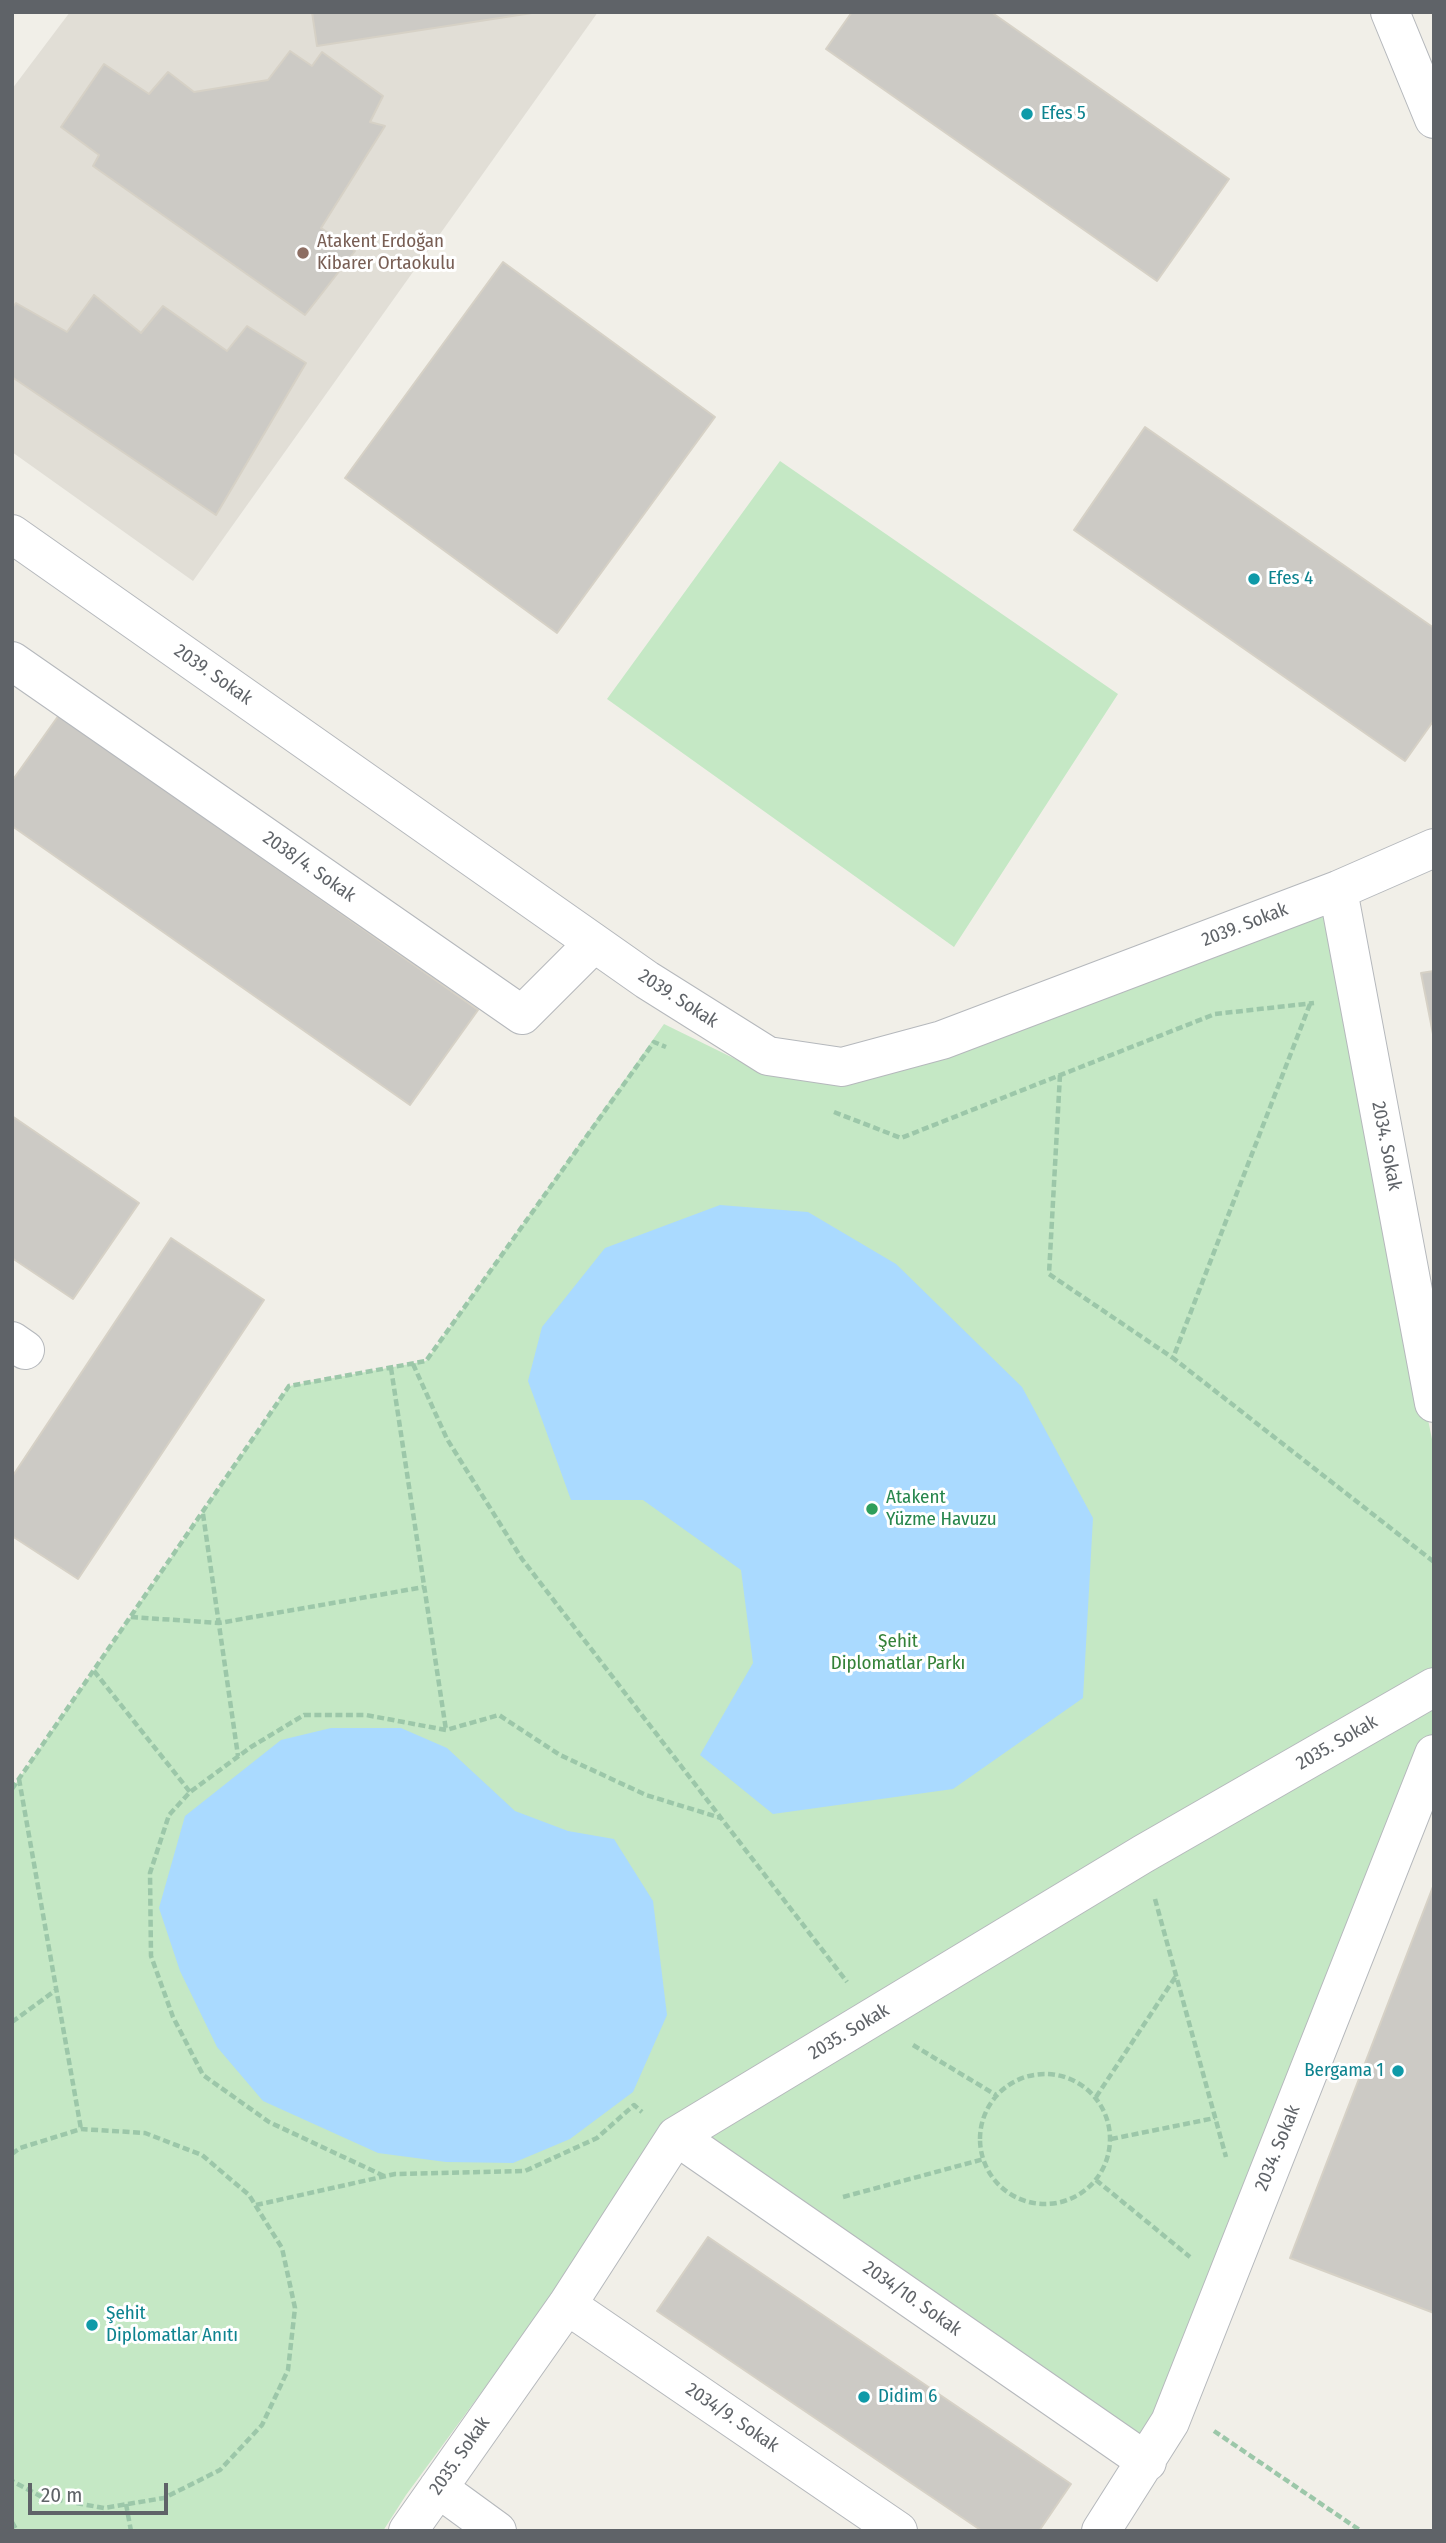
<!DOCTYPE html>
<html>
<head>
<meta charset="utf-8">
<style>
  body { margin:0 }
  #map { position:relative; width:1446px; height:2543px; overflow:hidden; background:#f1efe8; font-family:"Fira Sans Condensed",sans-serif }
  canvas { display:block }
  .frame { position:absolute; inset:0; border:14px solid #5f6368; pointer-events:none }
  .scale { position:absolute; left:28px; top:2483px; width:140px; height:32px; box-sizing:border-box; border:4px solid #5f6368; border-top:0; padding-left:9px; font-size:21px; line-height:24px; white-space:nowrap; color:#5f6368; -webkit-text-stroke:5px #fff; paint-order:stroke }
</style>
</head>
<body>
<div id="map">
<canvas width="1446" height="2543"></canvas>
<div class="frame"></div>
<div class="scale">20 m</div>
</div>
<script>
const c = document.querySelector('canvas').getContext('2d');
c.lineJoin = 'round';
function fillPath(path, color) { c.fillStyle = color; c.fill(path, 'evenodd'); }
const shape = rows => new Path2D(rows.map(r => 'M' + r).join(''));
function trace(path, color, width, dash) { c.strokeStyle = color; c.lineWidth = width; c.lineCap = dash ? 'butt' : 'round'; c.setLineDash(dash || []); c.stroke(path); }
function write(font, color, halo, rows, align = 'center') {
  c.font = font + ' "Fira Sans Condensed",sans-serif'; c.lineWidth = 6; c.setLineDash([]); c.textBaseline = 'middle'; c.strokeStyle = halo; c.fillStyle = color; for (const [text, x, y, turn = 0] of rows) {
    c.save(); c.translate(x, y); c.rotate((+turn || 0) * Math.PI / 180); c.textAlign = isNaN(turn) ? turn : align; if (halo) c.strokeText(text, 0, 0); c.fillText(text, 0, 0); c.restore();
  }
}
fillPath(shape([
  [70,12,598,12,193,581,12,452,12,89]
]), '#e1ded6');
fillPath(shape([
  [780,461,1118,694,954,947,607,699],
  [1323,905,1434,1449,1434,1731,1171,2392,1142,2449,674,2130,406,2495,383,2531,12,2531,12,1789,289,1386,426,1361,664,1024,766,1074]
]), '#c5e8c5');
fillPath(shape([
  [720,1205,808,1212,896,1264,1022,1387,1093,1518,1083,1698,953,1789,773,1814,700,1755,753,1663,741,1570,643,1500,571,1500,528,1381,542,1327,605,1248],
  [331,1728,401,1728,447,1748,515,1811,568,1831,614,1839,653,1901,667,2015,633,2092,570,2139,513,2163,446,2162,378,2153,263,2101,217,2047,180,1971,159,1908,185,1816,281,1740]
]), '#aadaff');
const building = shape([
  [312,12,532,12,532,13,317,46,312,12],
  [852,12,991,12,1229,179,1157,281,826,49,852,12],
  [290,51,312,66,322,52,383,96,370,122,385,126,321,228,355,251,305,315,93,166,99,155,61,127,104,64,149,94,168,72,194,92,268,80,290,51],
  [503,262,715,417,557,633,345,478,503,262],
  [94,295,141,333,163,306,227,351,247,326,306,363,216,515,12,377,12,308,16,303,67,332,94,295],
  [1145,427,1434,628,1434,720,1405,761,1074,530,1145,427],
  [59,715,478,1010,410,1105,12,826,12,781,59,715],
  [1434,971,1434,1039,1421,973,1434,971],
  [12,1116,139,1203,73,1299,12,1258,12,1116],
  [171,1238,264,1300,78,1579,12,1536,12,1477,171,1238],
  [1434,1884,1434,2313,1290,2258,1434,1884],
  [708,2237,1071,2484,1039,2531,982,2531,657,2311,708,2237]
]);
fillPath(building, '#cccac5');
trace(building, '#d6d1c6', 2);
const minor = shape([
  [1390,12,1434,119],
  [12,534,647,980,768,1056,842,1067,942,1040,1338,890,1434,848],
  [12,661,522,1015,594,943],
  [1338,890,1434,1403],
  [12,1341,25,1350],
  [676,2136,1147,2462],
  [567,2305,898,2531],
  [438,2488,497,2531],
  [408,2531,567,2305,676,2136,1143,1854,1434,1687],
  [1101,2531,1170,2422,1434,1754]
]);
trace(minor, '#b5b8bc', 40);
trace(shape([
  [1310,1004,1173,1358,1434,1562],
  [1060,1075,1049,1274,1173,1358],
  [834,1112,901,1138,1215,1014,1314,1003],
  [413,1364,447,1439,522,1559,847,1982],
  [391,1368,446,1730],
  [203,1514,238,1756],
  [131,1617,219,1623,424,1587],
  [94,1671,190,1792],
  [19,1779,81,2129],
  [12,1789,289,1386,426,1361,654,1042,666,1047],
  [1155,1899,1226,2157],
  [12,2022,56,1990],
  [913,2045,996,2095],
  '980 2139a65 65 0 1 1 130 0a65 65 0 1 1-130 0Z',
  [1096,2097,1176,1976],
  [1111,2139,1215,2118],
  [12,2154,20,2148,81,2129,145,2133,202,2155,249,2195,282,2248,295,2308,288,2370,262,2425,220,2470,164,2498,104,2508,42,2497,12,2481],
  [384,2176,269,2122,203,2075,173,2017,151,1956,150,1873,169,1815,190,1792,251,1747,304,1715,366,1715,446,1730,499,1715,560,1755,646,1795,721,1818],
  [1096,2180,1190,2257],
  [843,2197,984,2159],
  [256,2205,395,2174,525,2171,597,2138,634,2105,642,2112],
  [1214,2431,1361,2531],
  [126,2504,131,2531],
  [12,2522,17,2531]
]), '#9cc7a9', 4.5, [7, 3.5]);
trace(minor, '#fff', 38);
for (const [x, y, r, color] of [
  [1027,114,7,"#0f9aa8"],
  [303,253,7,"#8d6e63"],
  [1254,579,7,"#0f9aa8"],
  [872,1509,7,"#2e9e5b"],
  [1398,2071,7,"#0f9aa8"],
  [92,2325,7,"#0f9aa8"],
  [864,2397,7,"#0f9aa8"]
]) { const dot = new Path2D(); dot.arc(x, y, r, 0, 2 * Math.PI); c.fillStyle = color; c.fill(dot); trace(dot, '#fff', 2.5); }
write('19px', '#0d838f', '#fff', [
  ["Efes 5",1041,114],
  ["Efes 4",1268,579],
  ["Bergama 1",1384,2071,"right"],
  ["Şehit",106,2314],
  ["Diplomatlar Anıtı",106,2336],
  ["Didim 6",878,2397]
], 'left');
write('19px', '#785e54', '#fff', [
  ["Atakent Erdoğan",317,242],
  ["Kibarer Ortaokulu",317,264]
], 'left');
write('19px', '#5f6368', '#fff', [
  ["2039. Sokak",213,675,35],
  ["2038/4. Sokak",309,867,35],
  ["2039. Sokak",1245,925,-21],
  ["2039. Sokak",678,999,33],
  ["2034. Sokak",1386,1146,79],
  ["2035. Sokak",1337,1743,-30],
  ["2035. Sokak",849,2032,-31],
  ["2034. Sokak",1278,2148,-68],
  ["2034/10. Sokak",912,2299,35],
  ["2034/9. Sokak",732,2418,34],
  ["2035. Sokak",460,2456,-55]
]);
write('19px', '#27864d', '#fff', [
  ["Atakent",886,1498],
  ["Yüzme Havuzu",886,1520]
], 'left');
write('19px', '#348238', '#fff', [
  ["Şehit",898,1642],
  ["Diplomatlar Parkı",898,1664]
]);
</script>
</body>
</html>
